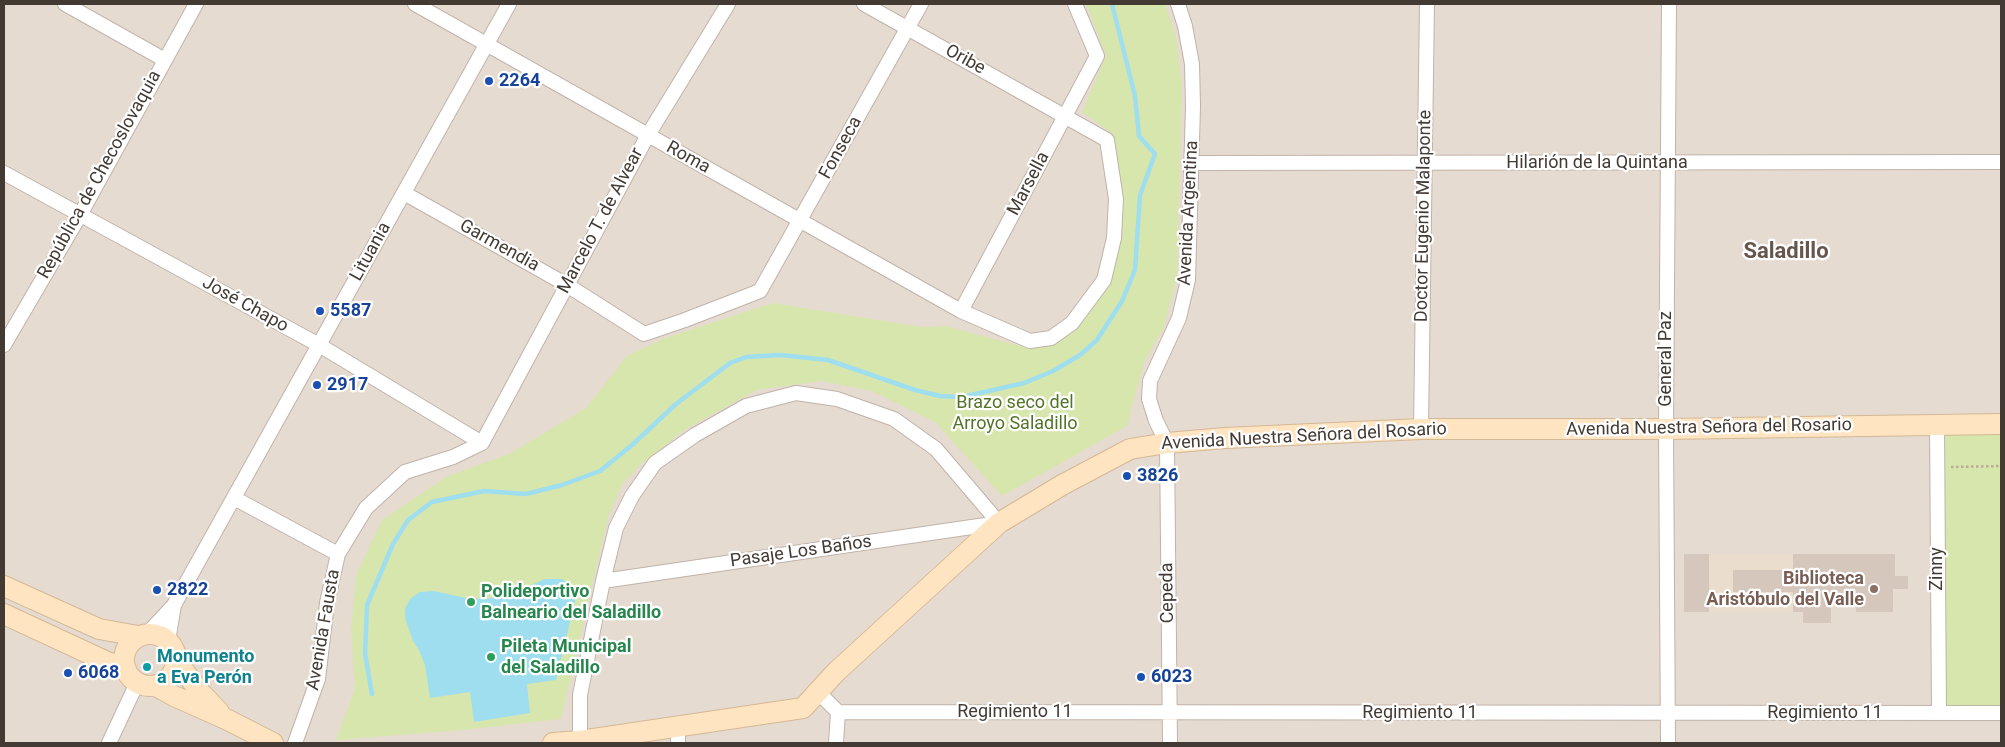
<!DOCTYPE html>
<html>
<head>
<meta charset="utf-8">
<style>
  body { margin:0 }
  #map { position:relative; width:2005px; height:747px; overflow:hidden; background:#f2ebe3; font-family:Roboto,sans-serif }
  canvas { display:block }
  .frame { position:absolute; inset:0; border:5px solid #433a34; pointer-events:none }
</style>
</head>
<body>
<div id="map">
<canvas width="2005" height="747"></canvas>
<div class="frame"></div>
</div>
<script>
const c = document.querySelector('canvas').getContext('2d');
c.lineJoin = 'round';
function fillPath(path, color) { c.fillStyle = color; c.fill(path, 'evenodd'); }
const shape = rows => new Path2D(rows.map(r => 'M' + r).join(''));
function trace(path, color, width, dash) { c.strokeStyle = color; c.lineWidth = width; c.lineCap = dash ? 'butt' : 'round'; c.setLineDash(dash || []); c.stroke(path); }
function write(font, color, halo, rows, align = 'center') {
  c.font = font + ' Roboto,sans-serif'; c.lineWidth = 4.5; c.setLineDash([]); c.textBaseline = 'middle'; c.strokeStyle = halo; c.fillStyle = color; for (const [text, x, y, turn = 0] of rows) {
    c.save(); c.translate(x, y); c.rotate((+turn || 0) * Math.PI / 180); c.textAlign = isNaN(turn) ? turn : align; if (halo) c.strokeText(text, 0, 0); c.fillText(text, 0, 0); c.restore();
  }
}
fillPath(shape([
  [4,4,2001,4,2001,743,4,743]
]), '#e6dbd1');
fillPath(shape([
  [1684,554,1831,554,1831,623,1803,623,1802,612,1684,612]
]), '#ebddcd');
fillPath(shape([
  [1086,4,1165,4,1176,36,1182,86,1177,278,1163,329,1144,362,1127,426,1002,496,935,422,872,391,821,381,756,390,686,429,641,464,623,483,608,517,561,719,463,730,336,740,355,688,351,629,356,575,382,520,446,477,511,453,586,408,627,356,665,338,773,303,922,327,946,326,1020,346,1050,344,1076,328,1111,282,1121,236,1121,199,1114,135,1082,112,1106,56],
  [1937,424,2001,424,2001,713,1939,713]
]), '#d7e6ac');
fillPath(shape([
  [545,579,562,579,572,586,576,597,556,680,527,684,530,713,474,722,470,692,430,698,425,665,419,650,413,641,405,618,405,609,410,599,420,592,434,591,466,598,486,599,514,593]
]), '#9fdeef');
trace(shape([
  [372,694,365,654,367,605,393,544,408,520,432,502,484,491,526,494,562,485,600,471,632,445,676,404,730,363,746,357,780,355,828,360,915,390,940,396,962,397,1024,383,1053,371,1080,355,1097,340,1122,301,1135,270,1140,195,1155,154,1139,136,1135,96,1112,4]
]), '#9fdeef', 4.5);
fillPath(shape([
  [1684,554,1709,554,1709,612,1684,612],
  [1793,554,1895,554,1895,576,1908,576,1908,589,1893,589,1893,612,1856,612,1856,596,1831,596,1831,623,1803,623,1803,612,1793,612,1793,592,1733,592,1733,570,1793,570]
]), '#d6c7bc');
const street = shape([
  [65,4,165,60],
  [415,4,961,311,1030,341,1051,338,1072,323,1104,280,1114,238,1116,199,1107,140,864,4],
  [1192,163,2001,162],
  [4,173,319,345,482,443],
  [404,193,567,285,644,334,685,320,760,291,921,4],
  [961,311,1097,56,1075,4],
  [4,345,80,215,196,4],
  [1937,424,1939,713],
  [1421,429,1427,4],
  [482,443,648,135,728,4],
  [234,498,338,554],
  [603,581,999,523],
  [147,634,174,605,509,4],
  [168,641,174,605],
  [818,692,838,712,836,743],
  [838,712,2001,713],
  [678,727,678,743],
  [580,741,580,695,603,581,616,528,632,496,655,463,695,435,746,406,796,393,837,399,894,419,936,449,999,523],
  [109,743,137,683],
  [295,743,318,679,327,603,338,554,366,508,405,472,453,457,482,443],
  [1170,743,1167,443,1156,421,1149,399,1150,381,1179,318,1188,280,1193,106,1192,64,1185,26,1178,4],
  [1668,743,1666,429,1669,4]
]);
const secondary = shape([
  [4,586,99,629,138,636],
  [4,614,105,661,126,669],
  '124 660a26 26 0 1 1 52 0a26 26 0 1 1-52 0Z',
  [177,662,201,693,219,712],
  [156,686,174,696,228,720,273,743],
  [553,743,580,741,803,708,836,672,999,523,1062,485,1130,449,1167,443,1225,438,1421,429,1666,429,2001,424]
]);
trace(street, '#c0b3a9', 16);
trace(secondary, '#d5b895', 22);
trace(shape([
  [1951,467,2001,466]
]), '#bfa997', 2.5, [2.5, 2.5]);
trace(street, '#fff', 14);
trace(secondary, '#fee4c1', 20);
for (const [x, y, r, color] of [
  [489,81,5,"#1a4fb4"],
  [320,311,5,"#1a4fb4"],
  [317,385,5,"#1a4fb4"],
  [1127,476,5,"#1a4fb4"],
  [1874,589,5,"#8d6e63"],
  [157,590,5,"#1a4fb4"],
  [471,602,5,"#2e9e5b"],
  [491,657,5,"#2e9e5b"],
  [147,667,5,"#0f9aa8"],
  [68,673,5,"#1a4fb4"],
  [1141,677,5,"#1a4fb4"]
]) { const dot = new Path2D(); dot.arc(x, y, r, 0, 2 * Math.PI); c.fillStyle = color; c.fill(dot); trace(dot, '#fff', 2); }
write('18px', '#433a34', '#fff', [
  ["Oribe",965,60,29],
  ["Fonseca",841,148,-61],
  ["Roma",688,158,29],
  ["Hilarión de la Quintana",1597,163],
  ["República de Checoslovaquia",100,175,-61],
  ["Marsella",1029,184,-62],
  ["Avenida Argentina",1189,213,-87],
  ["Doctor Eugenio Malaponte",1424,216,-89],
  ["Marcelo T. de Alvear",601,221,-62],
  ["Garmendia",499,246,29],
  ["Lituania",371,252,-61],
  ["José Chapo",245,305,29],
  ["General Paz",1666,359,-90],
  ["Avenida Nuestra Señora del Rosario",1709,428,-1],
  ["Avenida Nuestra Señora del Rosario",1304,437,-3],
  ["Pasaje Los Baños",801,552,-8],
  ["Zinny",1937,569,-90],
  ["Cepeda",1168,593,-91],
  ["Avenida Fausta",324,630,-80],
  ["Regimiento 11",1015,712],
  ["Regimiento 11",1420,713],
  ["Regimiento 11",1825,713]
]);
write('bold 18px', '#164399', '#fff', [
  ["2264",499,81],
  ["5587",330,311],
  ["2917",327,385],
  ["3826",1137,476],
  ["2822",167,590],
  ["6068",78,673],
  ["6023",1151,677]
], 'left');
write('18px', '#537428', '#fff', [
  ["Brazo seco del",1015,403],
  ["Arroyo Saladillo",1015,424]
]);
write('bold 18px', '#785e54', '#fff', [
  ["Biblioteca",1864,579],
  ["Aristóbulo del Valle",1864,600]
], 'right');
write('bold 18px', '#27864d', '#fff', [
  ["Polideportivo",481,592],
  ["Balneario del Saladillo",481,613],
  ["Pileta Municipal",501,647],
  ["del Saladillo",501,668]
], 'left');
write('bold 18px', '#0d838f', '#fff', [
  ["Monumento",157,657],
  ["a Eva Perón",157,678]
], 'left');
write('bold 22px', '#66564b', '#fff', [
  ["Saladillo",1786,252]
]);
</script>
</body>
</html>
